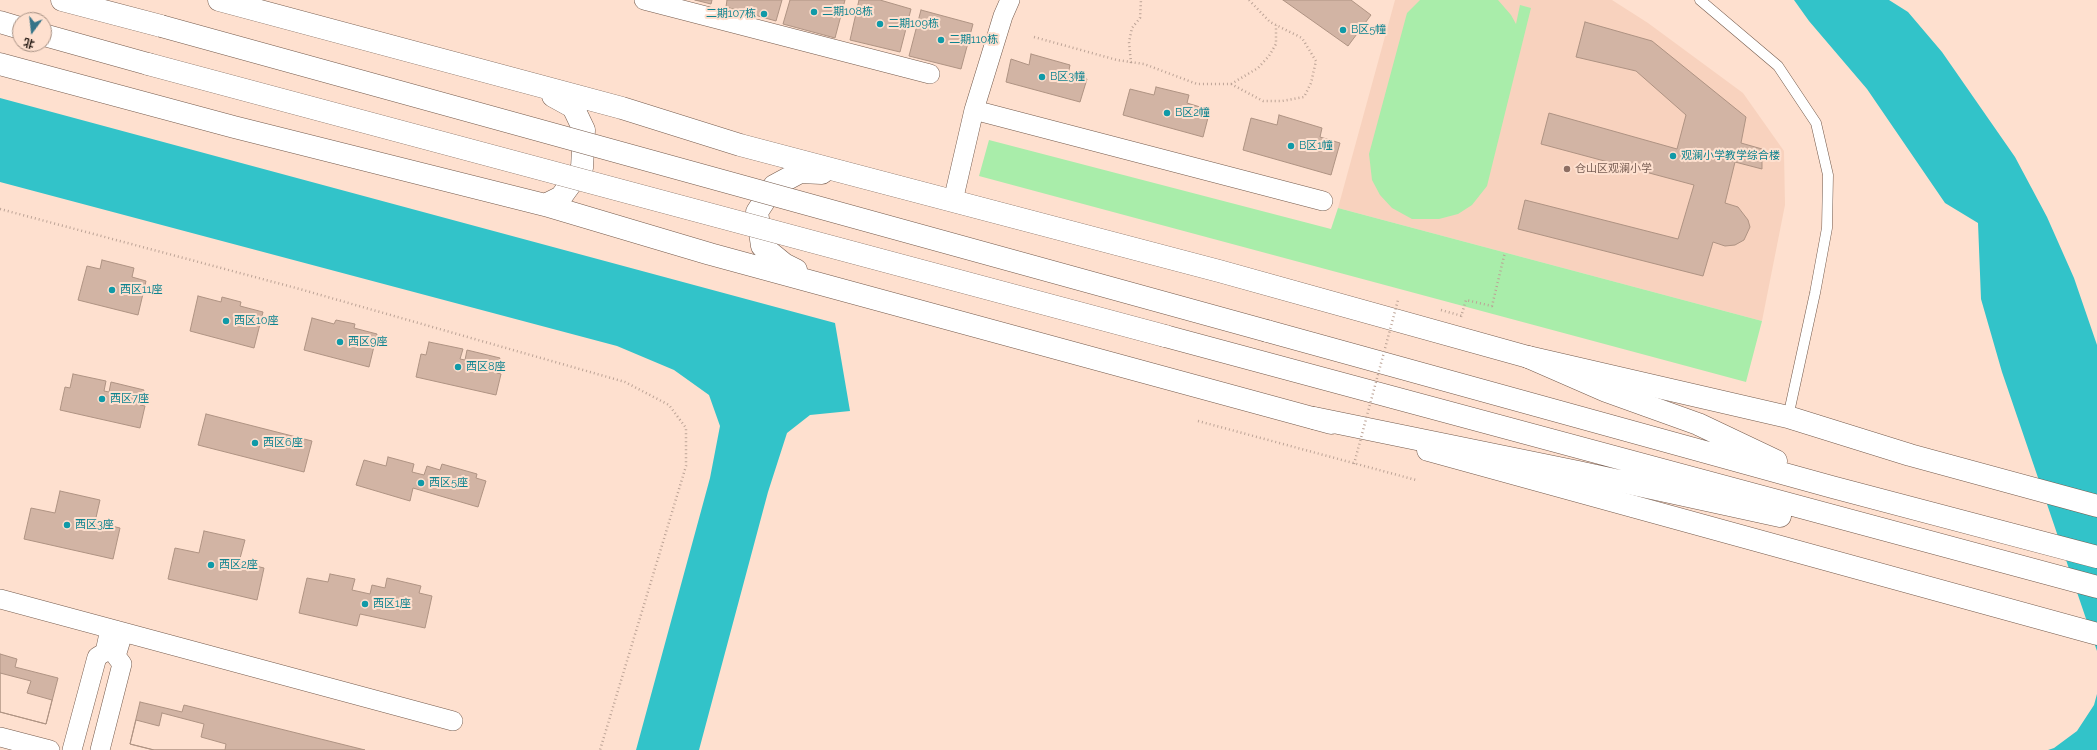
<!DOCTYPE html>
<html>
<head>
<meta charset="utf-8">
<style>
  body { margin:0 }
  #map { position:relative; width:2097px; height:750px; overflow:hidden; background:#fee0cf; font-family:Raleway,"Noto Sans SC",sans-serif }
  canvas { display:block }
  .north { position:absolute; left:12px; top:12px; width:40px; height:40px; box-sizing:border-box; background:#fee0cf; border:1px solid #a69083; border-radius:50%; rotate:195deg; font-size:11px; font-weight:700; line-height:16px; text-align:center; color:#231812 }
  .north::after { content:''; display:block; margin:auto; width:14px; height:18px; background:#357489; clip-path:polygon(50% 0,100% 100%,50% 72%,0 100%) }
</style>
</head>
<body>
<div id="map">
<canvas width="2097" height="750"></canvas>
<div class="north">北</div>
</div>
<script>
const c = document.querySelector('canvas').getContext('2d');
c.lineJoin = 'round';
function fillPath(path, color) { c.fillStyle = color; c.fill(path, 'evenodd'); }
const shape = rows => new Path2D(rows.map(r => 'M' + r).join(''));
function trace(path, color, width, dash) { c.strokeStyle = color; c.lineWidth = width; c.lineCap = dash ? 'butt' : 'round'; c.setLineDash(dash || []); c.stroke(path); }
function write(font, color, halo, rows, align = 'center') {
  c.font = font + ' Raleway,"Noto Sans SC",sans-serif'; c.lineWidth = 4; c.setLineDash([]); c.textBaseline = 'middle'; c.strokeStyle = halo; c.fillStyle = color; for (const [text, x, y, turn = 0] of rows) {
    c.save(); c.translate(x, y); c.rotate((+turn || 0) * Math.PI / 180); c.textAlign = isNaN(turn) ? turn : align; if (halo) c.strokeText(text, 0, 0); c.fillText(text, 0, 0); c.restore();
  }
}
fillPath(shape([
  [1395,0,1612,0,1648,23,1743,93,1784,151,1785,205,1762,321,1338,208]
]), '#f8d2be');
fillPath(shape([
  [1420,0,1498,0,1511,15,1516,24,1520,5,1531,8,1487,186,1472,205,1458,214,1439,219,1412,219,1392,208,1380,195,1372,180,1369,154,1407,13],
  [989,140,1331,229,1338,208,1762,321,1746,382,979,176]
]), '#a9edaa');
fillPath(shape([
  [1794,0,1889,0,1908,12,1942,52,2015,157,2047,217,2074,278,2097,345,2097,651,2002,372,1981,299,1978,223,1945,203,1867,89,1809,21],
  [0,98,835,323,850,411,810,415,787,433,768,492,699,750,636,750,710,478,720,426,709,395,674,370,617,346,0,182],
  [2097,694,2097,750,2048,750,2054,748,2077,731,2094,705]
]), '#32c3c9');
const building = shape([
  [695,0,712,0,711,4,695,0],
  [727,0,782,0,776,21,726,7,727,0],
  [790,0,845,0,835,38,783,24,790,0],
  [859,0,880,0,911,9,900,52,850,40,859,0],
  [1283,0,1351,0,1371,15,1348,46,1283,0],
  [921,10,973,24,961,69,909,56,921,10],
  [1585,22,1652,41,1746,117,1741,143,1762,149,1762,169,1735,162,1725,203,1738,207,1748,220,1750,227,1744,240,1735,245,1725,246,1713,242,1703,276,1518,229,1525,200,1678,239,1694,185,1541,144,1549,113,1677,149,1686,115,1636,71,1576,57,1585,22],
  [1031,54,1070,65,1068,75,1087,79,1080,102,1006,82,1011,59,1029,65,1031,54],
  [1156,87,1189,95,1187,103,1210,110,1203,137,1123,115,1130,89,1154,95,1156,87],
  [1279,115,1322,128,1320,137,1340,143,1331,175,1243,150,1251,118,1277,125,1279,115],
  [102,260,134,268,132,277,146,281,138,315,78,300,87,266,100,269,102,260],
  [198,296,221,302,222,297,241,302,240,306,263,312,254,348,190,331,198,296],
  [312,318,334,324,336,320,355,324,354,328,377,334,369,367,304,350,312,318],
  [429,342,463,349,460,359,465,360,467,350,500,358,497,373,501,374,496,395,416,377,421,354,426,355,429,342],
  [73,374,106,381,104,391,109,392,111,382,144,390,140,405,145,406,140,428,60,410,65,387,70,388,73,374],
  [206,414,312,441,304,472,198,445,206,414],
  [388,457,414,464,412,472,424,475,427,466,440,470,442,464,477,474,476,478,486,481,478,507,413,488,410,501,356,485,364,460,386,466,388,457],
  [60,491,100,500,95,522,120,528,113,559,24,539,31,508,55,513,60,491],
  [204,531,245,540,239,562,264,568,257,600,168,579,175,548,199,553,204,531],
  [330,574,355,579,352,590,370,594,372,585,385,588,387,578,421,586,419,593,432,596,425,628,360,614,357,626,299,613,307,578,328,582,330,574],
  [0,654,17,659,15,667,58,678,46,724,0,712,0,654],
  [0,673,31,681,27,693,52,700,46,724,0,712,0,673],
  [140,702,182,712,184,705,365,750,154,750,130,744,140,702],
  [162,713,204,724,201,737,226,744,225,750,154,750,130,744,136,720,159,726,162,713]
]);
fillPath(building, '#d2b4a4');
trace(building, '#af9383', 1);
const lane = shape([
  [1700,0,1778,66,1816,123,1828,175,1827,228,1815,293,1788,417]
]);
const street = shape([
  [644,0,930,74],
  [974,110,1323,201],
  [953,201,974,110,1003,16,1010,0],
  [0,599,453,721],
  [0,737,50,750],
  [72,750,97,657,105,652,110,629],
  [100,750,122,664,116,656,123,633]
]);
const secondary = shape([
  [219,0,622,108,740,145,1219,271,1528,357,1788,417,1910,455,2097,506],
  [0,64,234,127,545,205,710,254,1331,423],
  [545,205,561,197,582,168,584,130,573,107,553,96],
  [796,270,784,264,762,246,757,212,774,186,800,172,822,173],
  [1428,450,2097,634]
]);
const highway = shape([
  [62,0,161,26],
  [0,22,20,28],
  [44,35,148,64],
  [1267,331,1832,487,2097,557],
  [1165,336,2097,587],
  [1528,357,1606,391,1698,424,1776,461],
  [1314,418,1578,472,1780,516]
]);
trace(lane, '#745a4c', 11);
trace(street, '#745a4c', 20);
trace(secondary, '#745a4c', 23);
trace(highway, '#745a4c', 23);
trace(shape([
  [1034,37,1117,60,1144,64,1197,84,1231,84,1263,101,1282,101,1304,97,1311,83,1316,61,1302,38,1270,22,1249,0],
  [1131,63,1129,42,1132,28,1140,18,1141,0],
  [1231,84,1258,68,1269,56,1276,44,1276,25],
  [0,209,296,288,625,382,669,405,686,428,686,466,600,750],
  [1441,310,1462,316],
  [1461,317,1466,300,1492,306,1505,252],
  [1198,421,1416,480]
]), '#bca396', 2.5, [1, 3]);
trace(lane, '#fff', 10);
trace(street, '#fff', 19);
trace(secondary, '#fff', 22);
trace(highway, '#fff', 22);
const highwayBridge = shape([
  [161,26,1267,331],
  [148,64,1165,336]
]);
trace(highwayBridge, '#745a4c', 23, []);
trace(shape([
  [1354,464,1398,300]
]), '#bca396', 2.5, [1, 3]);
trace(highwayBridge, '#fff', 22);
for (const [x, y, r, color] of [
  [814,12,4,"#0f9aa8"],
  [764,14,4,"#0f9aa8"],
  [880,24,4,"#0f9aa8"],
  [1343,30,4,"#0f9aa8"],
  [941,40,4,"#0f9aa8"],
  [1042,77,4,"#0f9aa8"],
  [1167,113,4,"#0f9aa8"],
  [1291,146,4,"#0f9aa8"],
  [1673,156,4,"#0f9aa8"],
  [1567,169,4,"#8d6e63"],
  [112,290,4,"#0f9aa8"],
  [226,321,4,"#0f9aa8"],
  [340,342,4,"#0f9aa8"],
  [458,367,4,"#0f9aa8"],
  [102,399,4,"#0f9aa8"],
  [255,443,4,"#0f9aa8"],
  [421,483,4,"#0f9aa8"],
  [67,525,4,"#0f9aa8"],
  [211,565,4,"#0f9aa8"],
  [365,604,4,"#0f9aa8"]
]) { const dot = new Path2D(); dot.arc(x, y, r, 0, 2 * Math.PI); c.fillStyle = color; c.fill(dot); trace(dot, '#fee0cf', 1.5); }
write('11px', '#0d838f', '#fee0cf', [
  ["二期108栋",822,12],
  ["二期107栋",756,14,"right"],
  ["二期109栋",888,24],
  ["B区5幢",1351,30],
  ["二期110栋",949,40],
  ["B区3幢",1050,77],
  ["B区2幢",1175,113],
  ["B区1幢",1299,146],
  ["观澜小学教学综合楼",1681,156],
  ["西区11座",120,290],
  ["西区10座",234,321],
  ["西区9座",348,342],
  ["西区8座",466,367],
  ["西区7座",110,399],
  ["西区6座",263,443],
  ["西区5座",429,483],
  ["西区3座",75,525],
  ["西区2座",219,565],
  ["西区1座",373,604]
], 'left');
write('11px', '#785e54', '#fee0cf', [
  ["仓山区观澜小学",1575,169]
], 'left');
</script>
</body>
</html>
